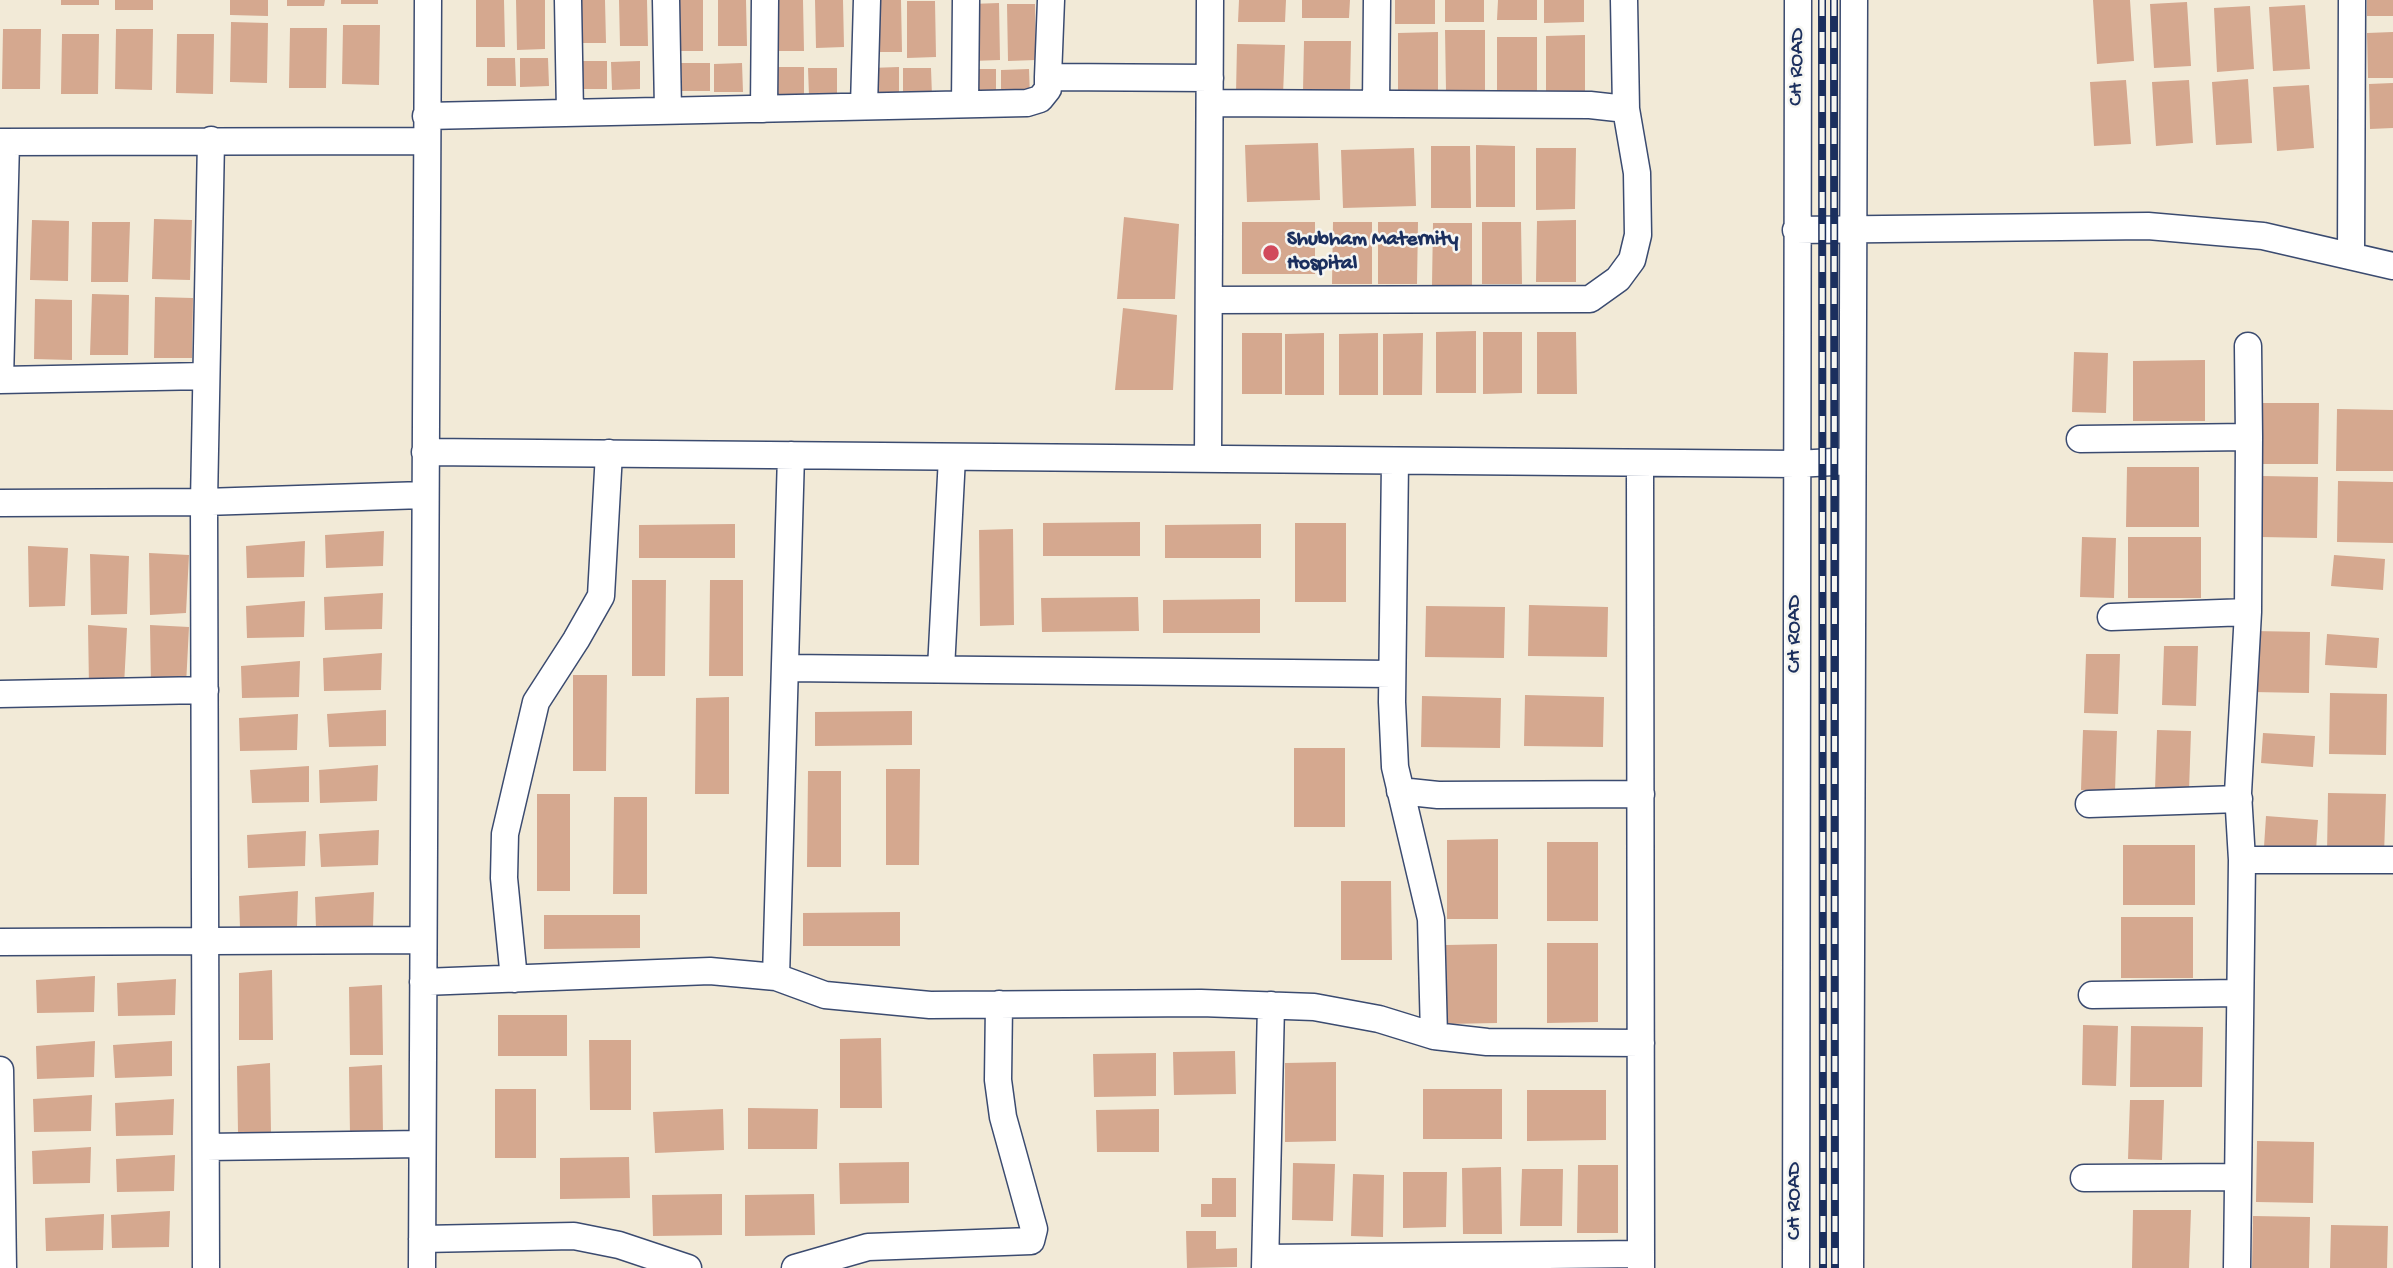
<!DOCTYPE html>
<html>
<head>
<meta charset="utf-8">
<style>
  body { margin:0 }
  canvas { display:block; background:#f2ead7 }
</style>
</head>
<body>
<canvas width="2393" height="1268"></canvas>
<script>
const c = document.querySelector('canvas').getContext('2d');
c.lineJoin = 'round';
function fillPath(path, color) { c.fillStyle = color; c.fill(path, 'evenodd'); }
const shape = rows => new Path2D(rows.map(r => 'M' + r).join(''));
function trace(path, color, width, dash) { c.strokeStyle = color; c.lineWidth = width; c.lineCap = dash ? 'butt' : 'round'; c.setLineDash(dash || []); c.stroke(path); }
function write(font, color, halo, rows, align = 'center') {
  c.font = font + ' "Gochi Hand",sans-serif'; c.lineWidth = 5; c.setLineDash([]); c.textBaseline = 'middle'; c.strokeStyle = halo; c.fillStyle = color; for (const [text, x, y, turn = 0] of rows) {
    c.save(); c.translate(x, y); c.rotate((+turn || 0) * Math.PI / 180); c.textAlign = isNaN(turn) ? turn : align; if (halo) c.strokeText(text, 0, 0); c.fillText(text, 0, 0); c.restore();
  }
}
fillPath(shape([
  [61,0,99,0,99,5,61,5],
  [115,0,153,0,153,10,115,10],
  [230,0,268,0,268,16,230,15],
  [287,0,325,0,324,6,287,6],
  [341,0,378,0,378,4,341,4],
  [476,0,504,0,505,47,476,47],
  [516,0,545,0,545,49,517,50],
  [577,0,605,0,606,43,577,43],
  [619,0,647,0,648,46,620,46],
  [675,0,703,0,703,51,675,51],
  [718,0,746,0,747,46,718,46],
  [775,0,803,0,804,51,775,51],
  [815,0,843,0,844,47,816,48],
  [873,0,901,0,902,52,873,52],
  [1239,0,1286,0,1285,22,1238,22],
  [1302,0,1350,0,1349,18,1302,18],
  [1395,0,1435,0,1435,24,1395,24],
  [1445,0,1484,0,1484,22,1445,22],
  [1498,0,1537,0,1537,20,1497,20],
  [1544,0,1584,0,1584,22,1544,23],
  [2093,0,2130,0,2134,61,2097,64],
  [2367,0,2393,0,2393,16,2367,16],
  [907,1,935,1,936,57,907,58],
  [2187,2,2191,66,2154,68,2150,4],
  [999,3,1000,60,972,61,971,4],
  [1007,4,1035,4,1036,60,1008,61],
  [2305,5,2310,69,2273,71,2269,7],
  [2250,6,2254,69,2217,72,2214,8],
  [231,22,268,23,267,83,230,82],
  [343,25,380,25,379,85,342,84],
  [290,28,327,28,326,88,289,88],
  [3,29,41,29,40,89,2,89],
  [116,29,153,29,152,90,115,89],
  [1445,30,1485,30,1485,91,1446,91],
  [1438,32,1438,94,1398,94,1398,33],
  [2393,32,2393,78,2368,78,2367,33],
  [62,34,99,34,98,94,61,94],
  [177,34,214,34,213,94,176,93],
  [1585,35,1585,97,1546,97,1546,36],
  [1497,37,1537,37,1537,99,1497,99],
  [1304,41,1351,41,1350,92,1303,91],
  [1237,44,1285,45,1283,95,1236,94],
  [487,58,515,58,516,86,487,86],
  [520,58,548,58,549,86,520,87],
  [579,61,607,61,607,89,579,89],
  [640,61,640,89,612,90,611,62],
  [681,63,710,63,710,91,682,91],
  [742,63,743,92,714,92,714,64],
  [776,67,804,67,804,95,776,96],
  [899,67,899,96,871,96,870,68],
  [808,68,837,68,837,96,809,96],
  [903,68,931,68,932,96,903,97],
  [968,69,996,69,996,97,968,97],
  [1029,69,1030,98,1001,98,1001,70],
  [2248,79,2252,143,2216,145,2212,82],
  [2126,80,2131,144,2094,146,2090,82],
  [2189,80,2193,143,2156,146,2152,82],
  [2393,83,2393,128,2370,129,2369,84],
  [2309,85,2314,148,2277,151,2273,87],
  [1318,143,1320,200,1247,202,1245,145],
  [1476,145,1515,146,1515,207,1476,207],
  [1431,146,1470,146,1471,208,1431,208],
  [1414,148,1416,206,1343,208,1341,150],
  [1536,148,1576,148,1575,209,1536,210],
  [1124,217,1179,224,1175,299,1117,299],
  [154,219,192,220,190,280,152,279],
  [32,220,69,221,68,281,30,280],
  [1576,220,1576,282,1536,282,1537,221],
  [92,222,130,222,128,282,91,282],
  [1242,222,1315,222,1315,274,1242,274],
  [1333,222,1372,222,1372,284,1332,284],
  [1378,222,1418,222,1417,284,1378,284],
  [1482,222,1521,222,1522,284,1482,284],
  [1433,223,1472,223,1472,285,1432,285],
  [92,294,129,295,128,355,90,355],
  [155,297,193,298,192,358,154,358],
  [35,299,72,300,72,360,34,359],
  [1123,308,1177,315,1173,390,1115,390],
  [1476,331,1476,393,1436,393,1436,332],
  [1483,332,1522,332,1522,393,1483,394],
  [1537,332,1576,332,1577,394,1537,394],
  [1242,333,1282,333,1282,394,1242,394],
  [1324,333,1324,395,1285,395,1285,334],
  [1378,333,1378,395,1339,395,1339,334],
  [1423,333,1422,395,1383,395,1383,334],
  [2074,352,2108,353,2106,413,2072,412],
  [2205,360,2205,421,2133,421,2133,361],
  [2261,403,2319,403,2318,464,2260,464],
  [2337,409,2393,410,2393,471,2336,471],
  [2127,467,2199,467,2199,527,2126,527],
  [2261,476,2318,477,2317,538,2260,537],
  [2338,481,2393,482,2393,543,2337,542],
  [1140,522,1140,556,1043,556,1043,523],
  [1295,523,1346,523,1346,602,1295,602],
  [735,524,735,558,639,558,639,525],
  [1261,524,1261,558,1165,558,1165,525],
  [1013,529,1014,625,980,626,979,530],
  [384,531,383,566,326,568,325,535],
  [2082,537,2116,538,2114,598,2080,597],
  [2128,537,2201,537,2201,598,2128,598],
  [305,541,304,577,247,578,246,546],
  [28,546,68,548,65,606,29,607],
  [149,553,189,555,186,613,150,615],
  [90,554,129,556,127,614,91,615],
  [2334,555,2385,559,2383,590,2331,586],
  [632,580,666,580,665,676,632,676],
  [710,580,743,580,743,676,709,676],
  [383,593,382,629,325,630,324,597],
  [1138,597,1139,631,1042,632,1041,598],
  [1260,599,1260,633,1163,633,1163,600],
  [305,601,304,637,247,638,246,606],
  [1529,605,1608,607,1607,657,1528,656],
  [1426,606,1505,607,1504,658,1425,657],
  [88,625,127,628,124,686,89,687],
  [150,625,189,627,186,685,151,686],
  [2253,631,2310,632,2309,693,2252,692],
  [2327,634,2379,638,2377,668,2325,665],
  [2164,646,2198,646,2196,706,2162,705],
  [382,653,381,690,324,691,323,658],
  [2086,654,2120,654,2118,714,2084,713],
  [300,661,299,697,242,698,241,666],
  [573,675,607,675,606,771,573,771],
  [2330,693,2387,694,2386,755,2329,754],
  [1525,695,1604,697,1603,747,1524,746],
  [1422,696,1501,698,1500,748,1421,747],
  [729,697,729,794,695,794,696,698],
  [386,710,386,746,329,747,327,714],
  [912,711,912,745,815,746,815,712],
  [298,714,297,750,240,751,239,718],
  [2083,730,2117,731,2115,791,2081,790],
  [2157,730,2191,731,2189,791,2155,790],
  [2263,733,2315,736,2313,767,2261,763],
  [1294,748,1345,748,1345,827,1294,827],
  [378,765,377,801,320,803,319,770],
  [309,766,309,802,252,803,250,770],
  [886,769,920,769,919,865,886,865],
  [808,771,841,771,841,867,807,867],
  [2328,793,2386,794,2384,855,2327,854],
  [537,794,570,794,570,891,537,891],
  [614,797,647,797,647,894,613,894],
  [2266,816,2318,820,2316,851,2264,847],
  [379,830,378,865,321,867,319,834],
  [306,831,305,866,248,868,247,835],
  [1498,839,1498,919,1447,919,1447,840],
  [1547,842,1598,842,1598,921,1547,921],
  [2123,845,2195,845,2195,905,2123,905],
  [1341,881,1391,881,1392,960,1341,960],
  [298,891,297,927,240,929,239,896],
  [374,892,373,928,316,929,315,897],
  [900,912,900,946,803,946,803,913],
  [544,915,640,915,640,948,544,949],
  [2121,917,2193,917,2193,978,2121,978],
  [1547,943,1598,943,1598,1022,1547,1023],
  [1497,944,1497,1023,1447,1024,1446,945],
  [272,970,273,1040,239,1040,239,973],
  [95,976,94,1012,37,1013,36,980],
  [176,979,175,1015,118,1016,117,983],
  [382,985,383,1055,350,1055,349,987],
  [498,1015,567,1015,567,1056,498,1056],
  [2083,1025,2118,1026,2116,1086,2082,1085],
  [2131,1026,2203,1027,2202,1087,2130,1087],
  [881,1038,882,1108,840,1108,840,1039],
  [589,1040,631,1040,631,1110,590,1110],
  [95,1041,94,1077,37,1079,36,1046],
  [172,1041,172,1076,115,1078,113,1045],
  [1235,1051,1236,1094,1174,1095,1173,1052],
  [1156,1053,1156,1096,1094,1097,1093,1054],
  [1336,1062,1336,1141,1285,1142,1285,1063],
  [270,1063,271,1134,238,1133,237,1066],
  [382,1065,383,1135,350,1135,349,1067],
  [495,1089,536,1089,536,1158,495,1158],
  [1423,1089,1502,1089,1502,1139,1423,1139],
  [1527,1090,1606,1090,1606,1140,1527,1141],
  [92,1095,91,1131,34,1132,33,1099],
  [174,1099,173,1135,116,1136,115,1103],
  [2130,1100,2164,1100,2162,1160,2128,1159],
  [748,1108,818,1109,817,1149,748,1149],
  [723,1109,724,1150,655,1153,653,1112],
  [1159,1109,1159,1152,1097,1152,1096,1110],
  [2257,1141,2314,1142,2313,1203,2256,1202],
  [91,1147,90,1183,33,1184,32,1151],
  [175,1155,174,1191,117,1192,116,1159],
  [629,1157,630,1198,560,1199,560,1158],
  [909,1162,909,1203,840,1204,839,1163],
  [1293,1163,1335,1164,1333,1221,1292,1220],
  [1578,1165,1618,1165,1618,1233,1577,1233],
  [1501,1167,1502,1234,1463,1234,1462,1168],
  [1522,1169,1563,1169,1562,1226,1520,1226],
  [1403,1172,1447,1172,1446,1227,1403,1228],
  [1353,1174,1384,1175,1383,1237,1351,1236],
  [1212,1178,1236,1178,1236,1217,1201,1217,1201,1204,1212,1204],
  [722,1194,722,1235,653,1236,652,1195],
  [814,1194,815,1235,745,1236,745,1195],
  [2133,1210,2191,1210,2189,1268,2132,1268],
  [170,1211,169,1247,112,1248,111,1215],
  [104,1214,103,1250,46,1251,45,1218],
  [2253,1216,2310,1217,2309,1268,2252,1268],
  [2331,1225,2388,1226,2387,1268,2330,1268],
  [1186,1231,1216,1231,1216,1249,1237,1248,1237,1267,1187,1268]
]), '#d5a88f');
const minor = shape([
  [568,0,570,113],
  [666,0,668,110],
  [1051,0,1048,77,1210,78],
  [1624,0,1626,109],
  [965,104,966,0],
  [1376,104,1377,0],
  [864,106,867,0],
  [764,109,765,0],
  [426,116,1027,103,1040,99,1048,89,1048,77],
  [211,140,204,502,424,495],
  [0,142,426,141],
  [1796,230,2148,226,2263,236,2393,266],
  [2351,256,2352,0],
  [1209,300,1590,299,1618,279,1632,260,1638,235,1637,173,1626,109,1590,105,1210,103],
  [2248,346,2249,437],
  [0,380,6,142],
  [0,380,206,376],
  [2080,439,2249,437,2248,612,2238,793,2242,860,2393,860],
  [425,452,1796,464,1852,461],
  [1208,459,1210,0],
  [1395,461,1392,702,1395,767,1431,919,1434,1036],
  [1640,463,1641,1268],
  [0,503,204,502,206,1268],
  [2111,617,2248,612],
  [785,668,1392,674],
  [941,669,952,457],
  [0,694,205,690],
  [1400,791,1438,795,1641,794],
  [2089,804,2239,799],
  [0,942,423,940],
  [776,977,791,455],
  [514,979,504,878,505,834,536,702,576,640,601,596,609,453],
  [423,982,710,971,776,977,825,995,930,1005,1201,1003,1314,1007,1379,1019,1434,1036,1487,1042,1641,1043],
  [2092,995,2239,993],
  [0,1070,3,1268],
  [206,1147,422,1144],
  [2084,1178,2238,1177],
  [422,1239,574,1236,619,1245,688,1268],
  [1266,1258,1641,1254],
  [422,1268,428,0],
  [795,1268,868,1247,1031,1241,1034,1229,1003,1117,998,1080,999,1004],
  [1265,1268,1271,1005],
  [1796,1268,1798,0],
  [1850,1268,1854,0],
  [2237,1268,2242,860]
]);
trace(minor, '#3b4b70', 29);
trace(minor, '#fff', 26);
const rail = shape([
  [1822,0,1823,1268],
  [1834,0,1835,1268]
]);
trace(rail, '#1b2f5e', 8);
trace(rail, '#f6f6f2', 5, [16]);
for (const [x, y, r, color] of [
  [1271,253,9,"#d1495b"]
]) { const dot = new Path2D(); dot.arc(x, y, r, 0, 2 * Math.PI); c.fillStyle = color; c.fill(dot); trace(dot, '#f6f6f2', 2.5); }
write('21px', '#1b2f5e', '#f6f6f2', [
  ["CH ROAD",1798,67,-89],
  ["CH ROAD",1796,634,-90],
  ["CH ROAD",1796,1201,-90]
]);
write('bold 21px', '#1b2f5e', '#f6f6f2', [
  ["Shubham Maternity",1287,241],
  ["Hospital",1287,265]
], 'left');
</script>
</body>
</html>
